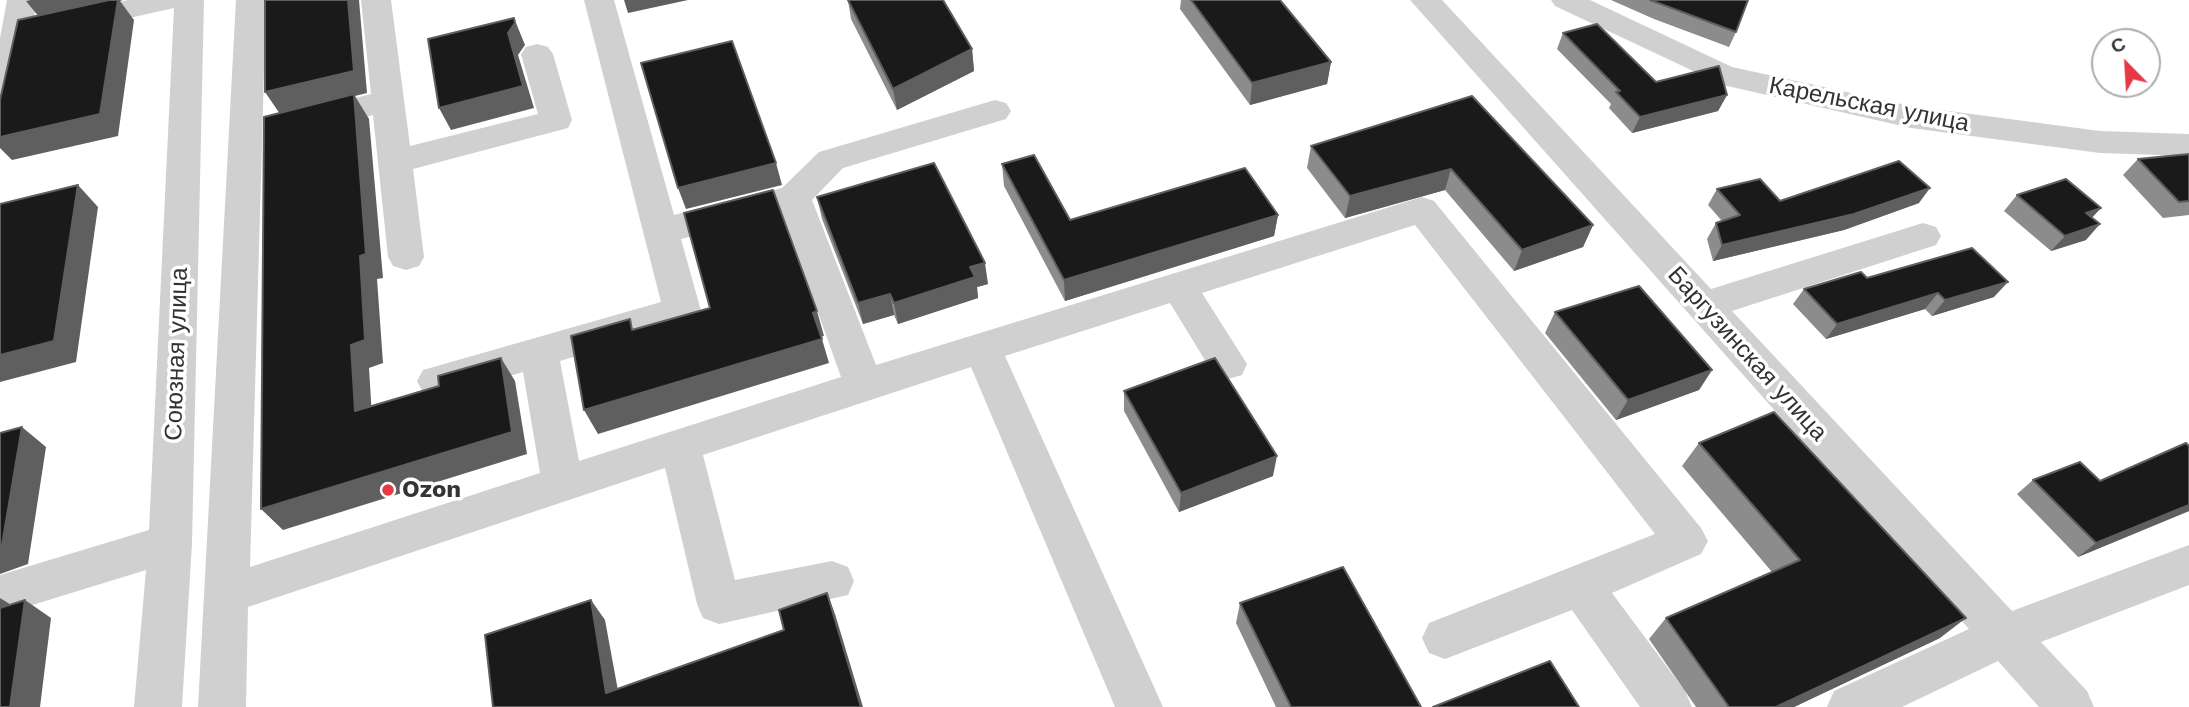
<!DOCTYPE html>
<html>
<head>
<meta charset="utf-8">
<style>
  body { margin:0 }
  #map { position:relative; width:2189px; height:707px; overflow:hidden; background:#fff; font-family:"Work Sans",sans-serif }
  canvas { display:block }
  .north { position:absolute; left:2091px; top:28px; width:70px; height:70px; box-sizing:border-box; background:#fff; border:2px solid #adadad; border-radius:50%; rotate:336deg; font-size:19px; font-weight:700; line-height:28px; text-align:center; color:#333 }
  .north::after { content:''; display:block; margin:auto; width:24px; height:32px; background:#e63946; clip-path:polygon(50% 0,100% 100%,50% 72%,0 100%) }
</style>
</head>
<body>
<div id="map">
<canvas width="2189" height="707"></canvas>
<div class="north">С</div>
</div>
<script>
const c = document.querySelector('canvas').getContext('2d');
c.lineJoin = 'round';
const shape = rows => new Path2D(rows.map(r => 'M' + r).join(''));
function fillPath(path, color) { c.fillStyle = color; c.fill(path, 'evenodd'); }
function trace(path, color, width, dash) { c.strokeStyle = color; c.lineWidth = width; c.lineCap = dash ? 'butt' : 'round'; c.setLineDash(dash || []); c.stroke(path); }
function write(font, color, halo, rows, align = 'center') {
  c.font = font + ' "Work Sans",sans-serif'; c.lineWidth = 7; c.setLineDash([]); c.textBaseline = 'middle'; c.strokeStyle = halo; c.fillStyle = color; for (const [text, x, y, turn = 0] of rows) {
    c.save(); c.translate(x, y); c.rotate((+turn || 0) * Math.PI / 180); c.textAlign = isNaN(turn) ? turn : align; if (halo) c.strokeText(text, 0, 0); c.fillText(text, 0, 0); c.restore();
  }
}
fillPath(shape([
  [7,0,37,0,32,29,35,34,30,41,16,99,11,107,0,110,0,38,7,0],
  [128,0,204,0,192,543,182,707,134,707,146,570,0,615,0,575,149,530,174,8,76,30,65,28,61,21,65,14,128,0],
  [236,0,266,0,250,567,540,473,523,372,437,397,423,392,417,381,423,370,661,302,584,0,614,0,674,215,782,188,819,152,995,100,1006,103,1011,111,1006,119,843,168,812,200,876,365,1422,197,1434,201,1701,528,1708,541,1701,554,1612,593,1685,691,1692,707,1640,707,1572,610,1445,659,1429,653,1422,638,1429,623,1655,534,1415,225,1202,293,1247,364,1242,375,1228,379,1214,375,1170,303,1005,356,1163,707,1115,707,971,367,703,455,735,580,832,561,848,567,854,581,848,595,719,624,703,618,697,604,665,468,248,607,246,707,198,707,236,0],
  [782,212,841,377,579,461,560,361,695,321,701,311,681,239,782,212],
  [361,0,391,0,410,146,538,114,521,54,526,47,537,44,548,47,553,54,572,120,568,128,413,169,424,257,419,266,406,270,393,266,388,257,373,115,312,131,300,128,296,120,300,112,371,94,361,0],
  [1410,0,1442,0,1711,289,1923,223,1936,227,1941,236,1936,245,1732,311,2012,611,2189,545,2189,585,2041,642,2087,691,2094,707,2039,707,1998,661,1902,707,1827,707,1834,691,1969,629,1410,0],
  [1551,0,1590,0,1732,67,1911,106,2100,131,2189,134,2189,156,2100,153,1911,128,1723,85,1555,6,1551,0]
]), '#d0d0d0');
fillPath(shape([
  [848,0,943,0,972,49,974,71,897,110,851,19],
  [1181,0,1280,0,1331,62,1327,84,1250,105,1180,9],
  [1611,0,1747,0,1736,32,1729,47,1654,19],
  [1563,33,1656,82,1727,95,1718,111,1632,133,1609,108,1611,104,1557,49],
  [1472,96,1593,225,1583,247,1514,271,1445,190,1345,218,1307,168,1311,146],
  [2189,154,2189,215,2163,218,2123,175,2138,159],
  [1002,164,1070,220,1278,215,1274,236,1065,301,1004,186],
  [1717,189,1780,201,1919,203,1844,230,1713,261,1707,239,1716,223,1722,221,1708,205],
  [2017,195,2101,208,2092,217,2086,240,2051,251,2004,211],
  [817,197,988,284,977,287,978,298,898,324,894,315,863,324,822,219],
  [1867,278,1994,297,1932,316,1925,309,1826,339,1793,304,1804,289],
  [1555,312,1712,370,1699,390,1616,420,1545,333],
  [1124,391,1273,476,1179,512,1124,411],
  [1699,443,1940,638,1794,707,1696,707,1649,639,1666,618,1772,572,1682,466],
  [2189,446,2189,511,2078,557,2017,494,2033,480,2100,481],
  [1240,603,1421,707,1276,707,1236,623]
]), '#8c8c8c');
fillPath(shape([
  [31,0,123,0,120,1,134,20,118,136,12,160,0,148,0,137,39,17,26,1],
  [348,0,359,0,367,93,355,96,369,119,383,278,377,279,383,363,369,368,373,434,355,411,280,114,265,92],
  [624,0,688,0,628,13],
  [514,18,525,45,518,55,534,108,451,130,439,108,508,33],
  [972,49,974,71,897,110,893,89],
  [1331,62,1327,84,1250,105,1252,83],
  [1727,95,1718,111,1632,133,1640,117],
  [776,163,782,185,686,209,678,188],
  [1451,169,1445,190,1345,218,1350,196],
  [78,185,98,207,76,362,0,382,0,355],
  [1930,188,1919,203,1844,230,1713,261,1722,245],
  [2101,208,2086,224,2086,213],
  [1278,215,1274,236,1065,301,1064,280],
  [2100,224,2086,240,2051,251,2065,236],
  [1593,225,1583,247,1514,271,1522,250],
  [985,263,988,284,977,287,978,298,898,324,894,303,970,267],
  [2008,282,1994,297,1932,316,1945,300],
  [1938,293,1925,309,1826,339,1837,324],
  [890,294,894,315,863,324,858,303],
  [817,311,824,336,820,337,813,313],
  [822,339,829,363,598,434,584,410],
  [501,358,515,381,527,454,283,530,261,509],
  [1712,370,1699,390,1616,420,1628,400],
  [22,427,46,447,28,564,0,574,0,546],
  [1277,456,1273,476,1179,512,1181,493],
  [2189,505,2189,511,2078,557,2096,543],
  [827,593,835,614,863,707,861,707],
  [0,598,21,611,0,617],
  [25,600,51,618,40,707,10,707],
  [591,600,605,620,621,707,606,693],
  [1966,618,1940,638,1794,707,1776,707]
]), '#5f5f5f');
const building = shape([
  [109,0,118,0,100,114,0,137,0,100,18,20,109,0],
  [265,0,348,0,354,71,265,92,265,0],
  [848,0,943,0,972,49,893,89,848,0],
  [1191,0,1280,0,1331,62,1252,83,1191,0],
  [1650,0,1748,0,1736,32,1650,0],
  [514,18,515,23,508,33,523,86,439,108,428,39,514,18],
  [1597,24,1656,82,1719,66,1727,95,1640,117,1616,92,1620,91,1563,33,1597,24],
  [732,41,776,163,678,188,641,63,732,41],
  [354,94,366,254,360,256,365,340,351,345,355,411,439,386,438,376,501,358,512,432,261,509,264,117,354,94],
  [1472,96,1593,225,1522,250,1451,169,1350,196,1311,146,1472,96],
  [2189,154,2189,201,2179,202,2138,159,2189,154],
  [1034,155,1070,220,1245,168,1278,215,1064,280,1002,164,1034,155],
  [1899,161,1930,188,1854,214,1722,245,1716,223,1740,215,1717,189,1760,179,1780,201,1899,161],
  [934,163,985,263,970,267,975,277,894,303,890,294,858,303,817,197,934,163],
  [2066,179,2101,208,2086,213,2100,224,2065,236,2017,195,2066,179],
  [78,185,54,341,0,355,0,204,78,185],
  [773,190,817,311,813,313,822,339,584,410,571,336,630,319,632,330,710,308,684,213,773,190],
  [1972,248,2008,282,1945,300,1938,293,1837,324,1804,289,1861,272,1867,278,1972,248],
  [1639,286,1712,370,1628,400,1555,312,1639,286],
  [1215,358,1277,456,1181,493,1124,391,1215,358],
  [1774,412,1966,618,1776,707,1729,707,1666,618,1800,560,1699,443,1774,412],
  [22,427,2,545,0,546,0,433,22,427],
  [2186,443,2189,446,2189,505,2096,543,2033,480,2080,462,2100,481,2186,443],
  [1343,567,1421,707,1291,707,1240,603,1343,567],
  [827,593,861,707,493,707,485,635,591,600,606,693,784,630,779,610,827,593],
  [25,600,10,707,0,707,0,608,25,600],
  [1550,661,1579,707,1433,707,1550,661]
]);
fillPath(building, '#1a1a1a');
trace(building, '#5f5f5f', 2);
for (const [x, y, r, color] of [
  [388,490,7,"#e63946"]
]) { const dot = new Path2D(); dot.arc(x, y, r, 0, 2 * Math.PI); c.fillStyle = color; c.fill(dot); trace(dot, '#fff', 2.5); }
write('24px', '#333', '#fff', [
  ["Карельская улица",1869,105,11],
  ["Союзная улица",177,354,-88],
  ["Баргузинская улица",1747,354,48]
]);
write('bold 24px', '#333', '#fff', [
  ["Ozon",402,490]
], 'left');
</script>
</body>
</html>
